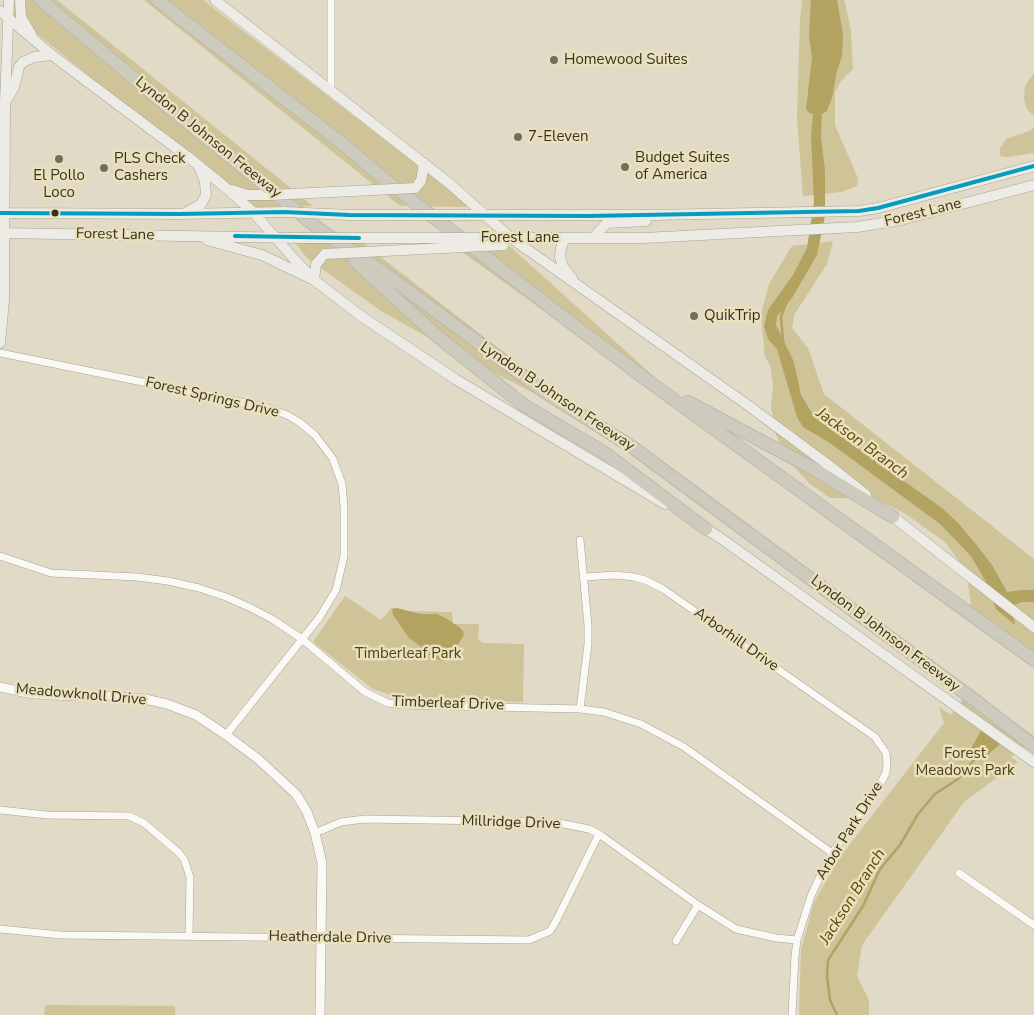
<!DOCTYPE html>
<html>
<head>
<meta charset="utf-8">
<style>
  body { margin:0 }
  canvas { display:block; background:#e0dac6 }
</style>
</head>
<body>
<canvas width="1034" height="1015"></canvas>
<script>
const c = document.querySelector('canvas').getContext('2d');
c.lineJoin = 'round';
function fillPath(path, color) { c.fillStyle = color; c.fill(path, 'evenodd'); }
const shape = rows => new Path2D(rows.map(r => 'M' + r).join(''));
function trace(path, color, width, dash) { c.strokeStyle = color; c.lineWidth = width; c.lineCap = dash ? 'butt' : 'round'; c.setLineDash(dash || []); c.stroke(path); }
function write(font, color, halo, rows, align = 'center') {
  c.font = font + ' "Nunito Sans",sans-serif'; c.lineWidth = 5; c.setLineDash([]); c.textBaseline = 'middle'; c.strokeStyle = halo; c.fillStyle = color; for (const [text, x, y, turn = 0] of rows) {
    c.save(); c.translate(x, y); c.rotate((+turn || 0) * Math.PI / 180); c.textAlign = isNaN(turn) ? turn : align; if (halo) c.strokeText(text, 0, 0); c.fillText(text, 0, 0); c.restore();
  }
}
fillPath(shape([
  [10,0,57,0,313,206,252,207,10,12],
  [144,0,203,0,472,207,400,206],
  [802,0,844,0,845,3,851,31,853,69,841,81,835,92,835,125,858,178,857,186,841,192,803,196,797,118,800,20],
  [1034,73,1034,116,1027,109,1024,100,1025,86],
  [1034,127,1034,153,1007,157,1000,156,1000,148,1006,139,1030,131],
  [503,240,725,441,448,242],
  [360,241,603,429,462,356,381,311,307,258,295,242],
  [833,241,827,264,794,315,792,328,808,348,824,394,1034,559,1034,653,972,612,966,571,946,543,906,514,874,498,830,498,809,483,788,460,776,435,771,407,773,385,770,365,765,357,761,314,769,284,792,246],
  [345,596,381,620,392,607,400,611,452,612,453,624,479,624,478,640,483,643,524,644,523,702,399,698,373,689,313,642],
  [969,691,1034,736,1034,738,1011,757,1018,762,964,802,862,945,857,976,869,1000,869,1015,799,1015,801,950,814,902,839,858,944,723,939,707,951,715],
  [45,1005,175,1006,175,1015,44,1015]
]), '#cfc398');
fillPath(shape([
  [811,0,837,0,843,34,842,56,837,71,832,98,827,111,822,114,821,136,825,171,825,216,817,255,792,298,777,316,776,325,794,362,801,395,815,418,942,508,959,524,979,548,992,565,1007,592,1022,590,1034,590,1034,602,1022,602,1011,606,1015,625,996,609,985,580,971,556,940,524,830,443,803,427,797,417,777,349,768,339,764,326,768,310,793,275,807,248,814,202,811,136,813,114,808,112,806,109,812,58,809,35],
  [397,608,420,614,437,614,447,619,459,627,463,631,464,635,449,658,443,661,432,658,427,651,409,638,393,615,392,609],
  [985,724,1007,738,983,759,970,750]
]), '#b3a361');
trace(shape([
  [783,342,781,316,786,304],
  [837,1015,830,1000,827,976,828,960,863,906,880,869,900,845,918,814,935,794,958,779,974,760,977,753]
]), '#b3a361', 2.5);
const minor = shape([
  [331,0,331,90],
  [0,353,265,407,287,415,299,422,315,435,333,459,342,484,344,506,344,556,336,590,319,618,226,735],
  [0,556,51,573,137,577,168,581,199,588,226,597,251,608,272,619,302,639,365,692,388,703,402,705,580,709,604,712,641,724,684,747,832,853],
  [585,577,615,575,634,577,645,580,663,589,875,737,886,753,887,763,886,773,879,786,832,853,821,874,811,896,797,940,795,956,792,1015],
  [580,709,588,644,588,625,580,540],
  [0,810,47,815,129,816,144,823,178,852,184,859,190,877,189,936],
  [315,833,341,822,365,819,554,822,589,829,599,834,698,905,736,929,776,938,797,940],
  [959,873,1034,925],
  [0,929,61,935,529,940,550,931,556,921,599,834],
  [676,941,698,905]
]);
const tertiary = shape([
  [0,687,27,693,51,695,120,697,145,699,167,704,196,715,226,735,258,759,296,794,307,812,315,833,322,863,320,1015]
]);
const secondary = shape([
  [20,0,21,17,31,34],
  [215,0,450,184,511,238,749,406,827,464,866,495],
  [0,11,52,55,188,157,225,187,253,212,295,260,314,280,361,316,455,379,665,504],
  [6,101,14,87,19,67,23,62,34,57,52,55],
  [415,188,421,181,424,163],
  [232,190,247,195,270,195],
  [0,213,181,214,284,212],
  [185,213,201,204,206,195,205,182,199,166],
  [466,215,652,215,859,211,878,208,1034,166],
  [0,233,303,238],
  [480,238,643,238,857,227,901,220,1034,185],
  [565,238,561,248,560,257,563,267,572,278],
  [593,238,607,223,646,221],
  [207,240,262,255,314,280,316,264,325,254],
  [0,343,4,300,5,103,9,0],
  [887,512,1034,627],
  [701,526,719,537,1034,762]
]);
const motorway = shape([
  [41,0,167,106,319,229,384,273,545,392,632,447,980,704,1034,746],
  [157,0,344,145,388,182,571,323,648,381,1034,660],
  [355,261,437,336,525,406,605,453,706,529],
  [688,402,812,468,893,517]
]);
trace(minor, '#a8a494', 8);
trace(tertiary, '#a8a494', 10);
trace(secondary, '#a8a494', 11);
trace(motorway, '#bdb9af', 14);
trace(minor, '#faf9f6', 7);
trace(tertiary, '#faf9f6', 9);
trace(secondary, '#edebe5', 10);
trace(motorway, '#cdcabe', 12);
const secondaryBridge = shape([
  [270,195,415,188],
  [284,212,349,215,466,215],
  [303,238,480,238],
  [325,254,503,245]
]);
trace(secondaryBridge, '#a8a494', 11, []);
trace(secondaryBridge, '#edebe5', 10);
trace(shape([
  [0,213,181,214,284,212,349,215,588,216,859,211,878,208,1034,166],
  [235,236,359,238]
]), '#059dbd', 4);
for (const [x, y, r, color] of [
  [554,60,5,"#726d5c"],
  [518,137,5,"#726d5c"],
  [59,159,5,"#726d5c"],
  [625,167,5,"#726d5c"],
  [104,168,5,"#726d5c"],
  [55,213,4.5,"#363223"],
  [694,316,5,"#726d5c"]
]) { const dot = new Path2D(); dot.arc(x, y, r, 0, 2 * Math.PI); c.fillStyle = color; c.fill(dot); trace(dot, '#eae0bb', 2); }
write('15px', '#363223', '#eae0bb', [
  ["Homewood Suites",564,60],
  ["7-Eleven",528,137],
  ["Budget Suites",635,158],
  ["of America",635,175],
  ["PLS Check",114,159],
  ["Cashers",114,176],
  ["El Pollo",59,176,"center"],
  ["Loco",59,193,"center"],
  ["QuikTrip",704,316]
], 'left');
write('15px', '#363223', '#eae0bb', [
  ["Lyndon B Johnson Freeway",208,138,39],
  ["Forest Lane",923,213,-14],
  ["Forest Lane",115,235,1],
  ["Forest Lane",520,238],
  ["Lyndon B Johnson Freeway",557,397,34],
  ["Forest Springs Drive",212,398,13],
  ["Lyndon B Johnson Freeway",885,634,37],
  ["Arborhill Drive",736,640,35],
  ["Meadowknoll Drive",81,695,5],
  ["Timberleaf Drive",448,704,2],
  ["Millridge Drive",511,823,2],
  ["Arbor Park Drive",850,831,-58],
  ["Heatherdale Drive",330,938,1]
]);
write('15px', '#4b411d', '#eae0bb', [
  ["Timberleaf Park",408,654],
  ["Forest",965,754],
  ["Meadows Park",965,771]
]);
write('italic 16px', '#5a4b07', '#eae0bb', [
  ["Jackson Branch",862,444,36],
  ["Jackson Branch",853,897,-58]
]);
</script>
</body>
</html>
